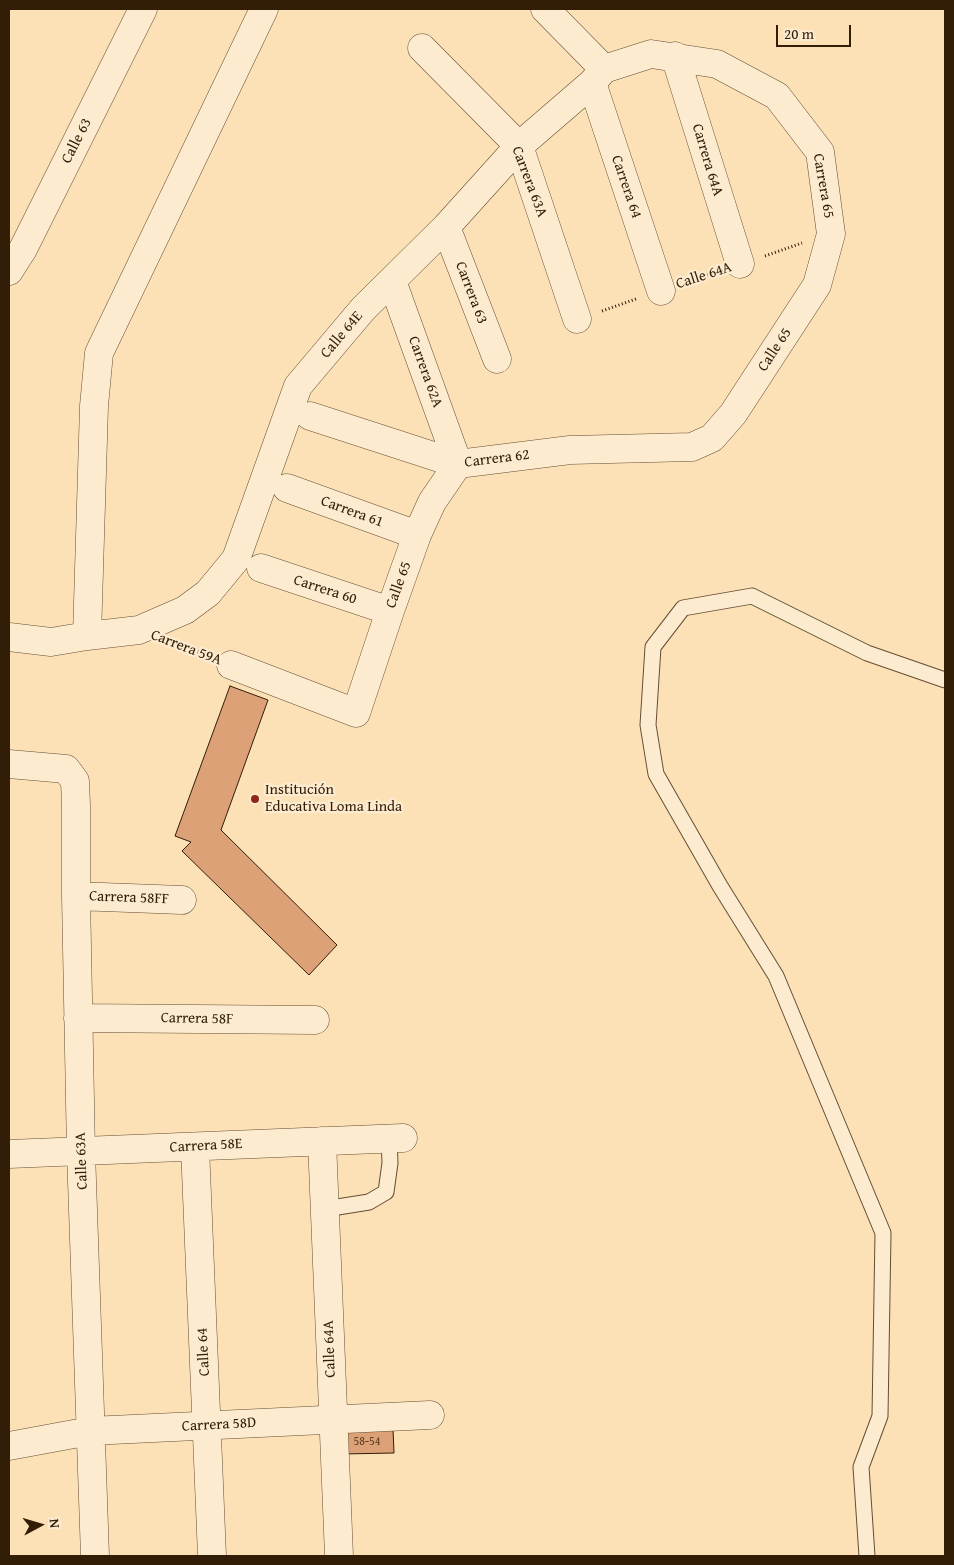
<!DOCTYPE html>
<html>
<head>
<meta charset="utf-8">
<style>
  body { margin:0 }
  #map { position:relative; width:954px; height:1565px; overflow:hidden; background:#fce0b6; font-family:"Gentium Book Plus",serif }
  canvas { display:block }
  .frame { position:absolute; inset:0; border:10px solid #321d07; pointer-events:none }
  .north { position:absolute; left:15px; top:1500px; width:50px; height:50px; -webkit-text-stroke:4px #fdebd0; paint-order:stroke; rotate:84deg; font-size:14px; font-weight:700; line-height:20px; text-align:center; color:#321d07 }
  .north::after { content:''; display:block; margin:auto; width:18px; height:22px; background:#321d07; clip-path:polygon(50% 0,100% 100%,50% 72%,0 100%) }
  .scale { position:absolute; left:776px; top:25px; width:75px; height:22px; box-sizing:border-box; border:2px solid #321d07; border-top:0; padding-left:6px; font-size:15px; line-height:18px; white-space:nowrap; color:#321d07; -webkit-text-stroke:4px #fdebd0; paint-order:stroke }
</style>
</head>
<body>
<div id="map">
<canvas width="954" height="1565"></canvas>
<div class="frame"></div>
<div class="north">N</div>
<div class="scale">20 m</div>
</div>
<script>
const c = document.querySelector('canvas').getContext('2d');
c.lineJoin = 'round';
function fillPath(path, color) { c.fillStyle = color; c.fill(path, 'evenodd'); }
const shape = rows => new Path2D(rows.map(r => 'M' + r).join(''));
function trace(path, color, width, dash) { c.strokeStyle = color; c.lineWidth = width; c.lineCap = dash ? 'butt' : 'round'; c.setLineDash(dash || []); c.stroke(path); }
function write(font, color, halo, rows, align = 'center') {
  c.font = font + ' "Gentium Book Plus",serif'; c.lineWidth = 4.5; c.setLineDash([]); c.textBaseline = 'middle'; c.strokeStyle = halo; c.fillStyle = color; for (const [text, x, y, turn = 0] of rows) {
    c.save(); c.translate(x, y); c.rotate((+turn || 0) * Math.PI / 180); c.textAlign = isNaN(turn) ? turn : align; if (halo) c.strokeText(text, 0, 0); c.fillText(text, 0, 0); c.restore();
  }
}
const building = shape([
  [230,686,268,700,221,830,337,945,309,975,182,851,191,842,175,836,230,686],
  [393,1429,394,1453,342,1454,341,1431,393,1429]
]);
fillPath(building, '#dda178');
trace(building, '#321d07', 1);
const service = shape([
  [325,1209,369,1202,386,1192,390,1163,389,1138],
  [867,1556,861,1467,880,1416,883,1233,776,976,720,886,656,774,648,725,653,647,683,608,752,596,867,653,945,680]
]);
const minor = shape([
  [545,9,604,69],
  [422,48,519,146,577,319],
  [675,56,740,264],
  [592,83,661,291],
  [446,227,497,359],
  [9,271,23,249,143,9],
  [392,281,458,464],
  [287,488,417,535],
  [261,568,390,611],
  [87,636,94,406,99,353,264,9],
  [9,637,51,642,87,636,139,630,185,610,208,593,236,559,298,386,363,309,446,227,519,146,592,83,604,69,651,54,717,64,777,96,820,152,831,234,817,285,733,414,712,438,692,447,570,450,458,464,310,416],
  [231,665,356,713,390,611,417,535,432,502,458,464],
  [9,764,66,769,75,781,76,805,76,896,81,1152,95,1556],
  [76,896,182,900],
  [78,1018,315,1020],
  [322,1141,339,1556],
  [195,1147,212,1556],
  [9,1154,403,1138],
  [9,1446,90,1431,430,1415]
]);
trace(service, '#644e33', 17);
trace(minor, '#644e33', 29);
trace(shape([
  [765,256,802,243],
  [684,283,716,272],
  [602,311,636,299],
  [175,643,209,656]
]), '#321d07', 3, [1, 2.5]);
trace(service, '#fdebd0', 15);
trace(minor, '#fdebd0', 28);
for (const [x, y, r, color] of [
  [255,799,5,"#8f2418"]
]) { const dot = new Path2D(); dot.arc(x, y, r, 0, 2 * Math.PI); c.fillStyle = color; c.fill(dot); trace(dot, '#fdebd0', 2); }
write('12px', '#5d3e23', null, [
  ["58-54",367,1442]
]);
write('15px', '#321d07', '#fdebd0', [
  ["Calle 63",77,141,-63],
  ["Carrera 64A",707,160,73],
  ["Carrera 63A",529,182,69],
  ["Carrera 65",823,186,80],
  ["Carrera 64",626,187,71],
  ["Calle 64A",704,276,-18],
  ["Carrera 63",471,293,69],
  ["Calle 64E",342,335,-50],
  ["Calle 65",775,350,-57],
  ["Carrera 62A",425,372,70],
  ["Carrera 62",497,459,-7],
  ["Carrera 61",352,512,20],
  ["Calle 65",399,585,-70],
  ["Carrera 60",325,590,18],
  ["Carrera 59A",186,648,21],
  ["Carrera 58FF",129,898,2],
  ["Carrera 58F",197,1019,1],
  ["Carrera 58E",206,1146,-3],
  ["Calle 63A",82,1161,-92],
  ["Calle 64A",330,1349,-92],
  ["Calle 64",204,1352,-93],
  ["Carrera 58D",219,1425,-3]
]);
write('15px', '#321d07', '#fdebd0', [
  ["Institución",265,790],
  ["Educativa Loma Linda",265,807]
], 'left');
</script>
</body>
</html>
